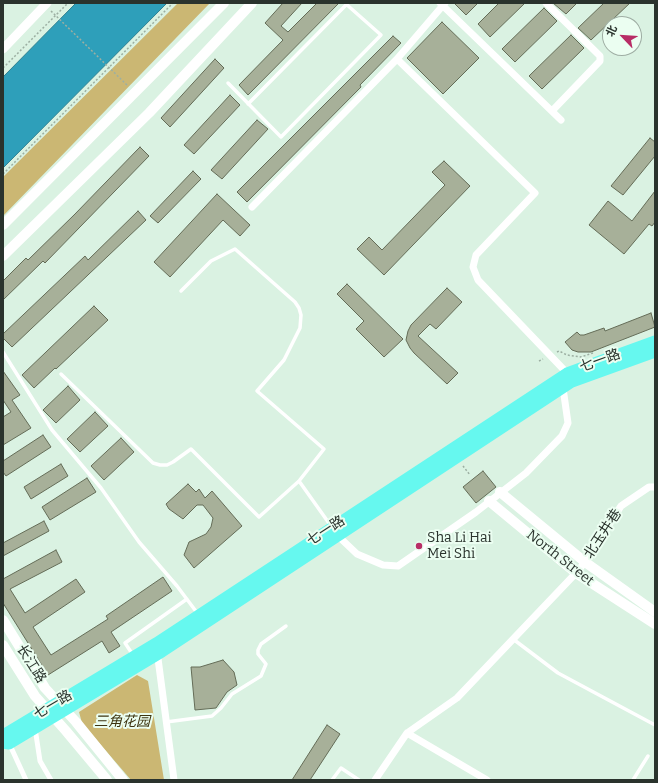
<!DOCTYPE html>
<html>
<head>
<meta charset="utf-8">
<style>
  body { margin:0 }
  #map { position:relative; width:658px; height:783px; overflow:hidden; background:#daf2e2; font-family:Bitter,"Noto Sans SC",serif }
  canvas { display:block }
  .frame { position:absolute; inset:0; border:4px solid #2a332d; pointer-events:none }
  .north { position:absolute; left:602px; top:16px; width:40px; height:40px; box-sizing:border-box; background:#ebfef1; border:1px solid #9eada3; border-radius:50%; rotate:295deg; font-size:11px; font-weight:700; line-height:16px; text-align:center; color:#2a332d }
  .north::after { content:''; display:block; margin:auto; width:14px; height:18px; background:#b82d66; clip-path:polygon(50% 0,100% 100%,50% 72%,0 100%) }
</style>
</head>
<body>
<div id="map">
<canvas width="658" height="783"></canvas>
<div class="frame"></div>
<div class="north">北</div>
</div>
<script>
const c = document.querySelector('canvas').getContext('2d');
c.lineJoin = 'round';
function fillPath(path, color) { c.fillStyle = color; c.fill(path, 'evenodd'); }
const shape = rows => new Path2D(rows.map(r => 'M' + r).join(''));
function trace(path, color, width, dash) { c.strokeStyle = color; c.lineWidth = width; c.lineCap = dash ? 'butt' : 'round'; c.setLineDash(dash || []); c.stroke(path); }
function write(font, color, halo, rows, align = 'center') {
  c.font = font + ' Bitter,"Noto Sans SC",serif'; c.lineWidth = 4; c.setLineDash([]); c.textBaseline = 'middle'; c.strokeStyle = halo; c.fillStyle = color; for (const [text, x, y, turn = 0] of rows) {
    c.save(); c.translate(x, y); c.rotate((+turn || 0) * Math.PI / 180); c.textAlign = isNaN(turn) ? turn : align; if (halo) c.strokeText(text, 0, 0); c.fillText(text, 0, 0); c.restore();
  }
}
fillPath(shape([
  [178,3,210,3,3,216,3,177],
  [137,675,148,681,164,780,131,780,82,723,79,712]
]), '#cbb773');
const water = shape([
  [76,3,167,3,3,168,3,77,76,3]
]);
fillPath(water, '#2e9fba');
trace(water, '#2d7f90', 1);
const building = shape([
  [283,3,302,3,281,26,288,32,317,3,339,3,248,95,239,85,283,40,265,23,283,3],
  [454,3,478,3,466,15,454,3],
  [499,3,525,3,490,37,478,24,499,3],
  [553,3,577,3,566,14,553,3],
  [604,3,630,3,591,40,578,28,604,3],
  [544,8,557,21,515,62,502,49,544,8],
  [442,22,479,58,443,94,407,58,442,22],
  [571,35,584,48,542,89,529,76,571,35],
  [393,36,401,43,360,85,361,87,247,202,237,192,393,36],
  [215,59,224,68,170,127,161,118,215,59],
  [230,95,240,105,194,154,184,145,230,95],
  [257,120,268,129,222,179,211,170,257,120],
  [650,138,655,142,655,156,623,195,611,186,650,138],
  [140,147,149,156,45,263,43,261,3,300,3,281,26,258,28,260,75,214,140,147],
  [444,161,470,186,384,275,357,249,369,237,382,250,445,185,432,172,444,161],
  [193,171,201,179,158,223,150,216,193,171],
  [655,191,655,222,652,226,649,224,624,254,589,225,608,201,632,221,655,191],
  [217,194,250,225,240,236,223,220,170,277,154,262,217,194],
  [138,211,146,220,12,347,3,338,3,334,85,256,88,260,138,211],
  [347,284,403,339,384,357,356,329,364,321,337,294,347,284],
  [447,288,462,302,436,329,430,324,418,336,458,373,447,384,414,353,410,348,406,340,408,331,411,325,447,288],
  [94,306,108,320,56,369,55,368,34,388,22,375,94,306],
  [651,313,655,327,591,352,578,352,572,350,565,342,577,332,580,335,584,335,604,328,605,331,651,313],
  [3,371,20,395,12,400,31,428,3,445,3,417,11,412,3,400,3,371],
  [68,386,80,400,56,423,43,410,68,386],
  [95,412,108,426,80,452,67,439,95,412],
  [43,435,51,447,6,476,3,472,3,461,43,435],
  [121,438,134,452,104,480,91,466,121,438],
  [61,464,68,476,31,499,24,487,61,464],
  [483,471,496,487,476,503,463,487,483,471],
  [87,478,96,492,50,520,42,507,87,478],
  [188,484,196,492,199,489,205,498,212,491,242,526,194,568,184,555,189,542,206,534,211,527,213,518,203,505,197,505,183,519,169,509,166,504,188,484],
  [44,521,49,531,3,556,3,543,44,521],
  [56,550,62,562,10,589,25,613,76,579,85,592,33,627,51,655,108,619,106,616,163,577,172,591,111,632,120,646,109,653,102,641,48,675,3,603,3,579,56,550],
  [223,660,234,672,237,685,227,692,216,708,195,710,191,667,200,667,223,660],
  [327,725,340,734,310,780,292,780,327,725]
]);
fillPath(building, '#a7b099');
trace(building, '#646c57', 1);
trace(shape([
  [51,11,128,86],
  [3,68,68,3],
  [3,174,173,3],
  [557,352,559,351,567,355,581,357,593,353],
  [539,361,543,359],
  [463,466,470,475]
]), '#9cafa2', 1.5, [2, 2]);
trace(shape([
  [228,83,281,137,381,35,346,4],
  [248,104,347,4],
  [181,291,211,261,235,249,295,302,299,308,301,315,300,328,284,360,257,391,324,449,299,481],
  [3,352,52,430,101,488,139,542,177,586,198,614],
  [61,374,153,463,160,465,167,465,173,462,191,449,259,517,299,481,331,526],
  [513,639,558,673,655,725],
  [133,655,125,643,187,599],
  [166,722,212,716,221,708,232,694,261,676,266,664,258,654,258,650,261,644,286,626],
  [332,780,341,768,359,780],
  [633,780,648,756]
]), '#fff', 3.5);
trace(shape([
  [35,728,40,761,51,780],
  [9,743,26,780]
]), '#fff', 5);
trace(shape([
  [440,3,561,120],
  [546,3,600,56,600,61,552,111],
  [397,59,535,193,476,255,473,267,478,280,567,373],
  [252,207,397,59,445,3],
  [336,534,357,554,383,565,398,566,476,512,526,473,562,436,568,423,563,388],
  [157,651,174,780],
  [407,733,487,780],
  [375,780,407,733,457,698,576,573,585,562,621,506,649,487,655,487]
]), '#fff', 7);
trace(shape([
  [3,49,47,3]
]), '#fff', 9);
trace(shape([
  [3,225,224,3],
  [3,256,149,113,252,3],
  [500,492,585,562,655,612],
  [489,501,576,573,655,624],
  [3,620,45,688,76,722,123,780],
  [3,645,35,696,66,731,107,780]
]), '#fff', 10);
trace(shape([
  [3,735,156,643,567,373,655,341],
  [3,743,9,744,162,652,572,382,655,352]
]), '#66f8ef', 11);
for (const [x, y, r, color] of [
  [419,546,4,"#b82d66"]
]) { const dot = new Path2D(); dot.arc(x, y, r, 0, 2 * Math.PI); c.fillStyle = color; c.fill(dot); trace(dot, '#ebfef1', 1.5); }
write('14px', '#2a332d', '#ebfef1', [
  ["七一路",600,361,-20],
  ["七一路",326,531,-33],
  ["北玉井巷",603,534,-57],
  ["North Street",560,558,38],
  ["长江路",31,664,58],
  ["七一路",53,705,-31]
]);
write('14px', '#2a332d', '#ebfef1', [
  ["Sha Li Hai",427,538],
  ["Mei Shi",427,554]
], 'left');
write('italic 14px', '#3d3410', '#ebfef1', [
  ["三角花园",122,722]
]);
</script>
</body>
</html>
